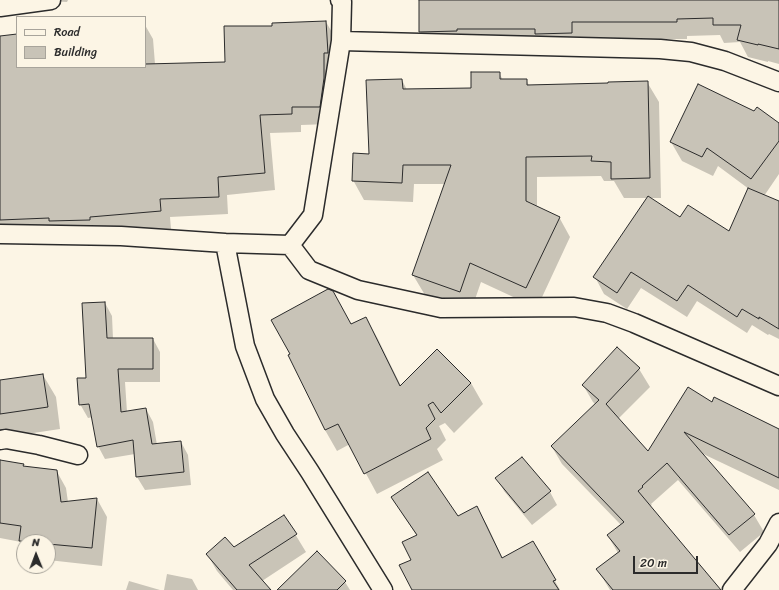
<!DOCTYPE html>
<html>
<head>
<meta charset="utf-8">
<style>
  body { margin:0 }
  #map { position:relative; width:779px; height:590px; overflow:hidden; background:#fcf5e5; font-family:Sriracha,sans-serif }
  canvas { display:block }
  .legend { position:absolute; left:16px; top:16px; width:130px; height:52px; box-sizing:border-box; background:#fcf5e5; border:1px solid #a8a49b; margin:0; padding:5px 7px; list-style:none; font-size:12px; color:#2b2b2b }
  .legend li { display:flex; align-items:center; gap:8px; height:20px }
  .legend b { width:20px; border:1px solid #a8a49b }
  .north { position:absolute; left:16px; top:534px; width:40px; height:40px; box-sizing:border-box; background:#fcf5e5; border:1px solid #a8a49b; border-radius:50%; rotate:359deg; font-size:11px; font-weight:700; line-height:16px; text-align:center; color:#2b2b2b }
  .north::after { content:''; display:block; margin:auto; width:14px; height:18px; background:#2b2b2b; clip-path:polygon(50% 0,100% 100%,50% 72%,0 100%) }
  .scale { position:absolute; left:633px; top:556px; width:65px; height:18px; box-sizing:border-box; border:2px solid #2b2b2b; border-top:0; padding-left:5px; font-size:12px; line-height:14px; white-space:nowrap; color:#2b2b2b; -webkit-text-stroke:3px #fcf5e5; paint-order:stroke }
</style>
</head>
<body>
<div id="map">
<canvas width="779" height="590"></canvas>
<ul class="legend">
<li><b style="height:5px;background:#fcf5e5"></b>Road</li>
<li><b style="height:11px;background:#c8c3b7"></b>Building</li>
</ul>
<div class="north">N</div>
<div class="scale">20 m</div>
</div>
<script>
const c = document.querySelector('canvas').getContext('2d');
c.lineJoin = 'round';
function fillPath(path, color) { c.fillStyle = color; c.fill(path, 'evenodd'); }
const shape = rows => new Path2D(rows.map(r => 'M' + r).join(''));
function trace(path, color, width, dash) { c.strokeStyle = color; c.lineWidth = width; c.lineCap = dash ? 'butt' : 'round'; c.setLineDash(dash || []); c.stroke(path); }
fillPath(shape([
  [0,0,68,0,67,2,32,0],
  [420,0,779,0,779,64,768,61,768,62,748,57,740,42,724,43,720,35,687,36,687,39,582,39,430,49,420,31],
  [326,22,336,39,330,124,301,125,301,132,270,133,275,190,227,195,228,214,170,217,171,229,100,235,0,235,0,37,17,35,17,67,145,67,145,25,153,39,155,64,226,63,273,27],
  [499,73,503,80,526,80,529,85,647,82,659,102,661,198,649,198,681,219,729,232,749,189,718,166,713,176,682,161,671,142,779,124,779,174,764,196,779,203,779,339,769,334,768,335,752,325,747,333,697,301,687,317,641,288,627,309,604,294,595,277,648,198,624,198,614,181,604,181,601,176,537,177,537,207,559,217,570,237,537,308,481,282,471,311,425,295,413,275,445,184,414,184,413,202,364,200,353,180,370,155,402,80,407,90,472,89],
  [105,303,112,316,113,339,153,339,160,352,160,382,125,382,127,412,146,409,153,422,157,445,181,442,188,455,191,485,145,490,137,477,135,454,105,459,98,446,93,417,88,418,80,404],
  [366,318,378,339,401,386,437,350,471,383,483,404,454,433,445,423,439,426,446,440,437,449,443,460,377,494,350,444,337,451,325,430,351,325],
  [617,349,639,369,650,387,618,419,649,452,713,403,779,430,779,490,699,452,754,515,764,532,740,552,678,480,651,504,652,505,650,506,719,590,610,590,597,569,618,553,608,536,621,525,562,464,552,447,596,405,593,402,583,385],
  [43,375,56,397,60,429,0,438,0,381],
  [522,458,550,492,557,505,532,525,504,491,497,478],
  [0,461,23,465,24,467,56,470,66,488,68,502,97,499,107,517,102,566,48,560,48,542,24,542,24,547,21,542,0,538],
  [393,498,458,517,477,508,487,525,503,559,533,542,560,590,413,590,412,560,417,536,403,515],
  [284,516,306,552,262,581,269,590,233,590,217,571,207,554,234,548],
  [317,553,345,582,350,590,278,590],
  [167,574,192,579,198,590,164,590],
  [129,581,160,590,126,590]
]), '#0003');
const building = shape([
  [419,0,779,0,779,49,758,44,758,45,737,40,741,25,713,25,713,18,677,19,677,22,572,22,572,33,535,34,535,29,457,29,457,31,419,32,419,0],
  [326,21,328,53,324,53,324,78,320,107,292,107,292,114,260,115,265,173,218,177,219,197,160,199,161,211,90,217,90,220,49,221,49,218,0,220,0,36,17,34,17,67,145,67,145,64,225,62,224,26,272,26,272,23,326,21],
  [471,72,500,72,500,79,527,79,527,85,608,83,608,82,648,81,650,178,611,179,611,162,591,161,592,156,526,157,526,201,560,217,526,288,470,263,460,292,412,275,451,165,403,165,402,183,352,181,353,153,369,154,366,80,402,79,403,89,471,88,471,72],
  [698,84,754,111,757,107,779,123,779,141,751,179,707,148,702,157,670,142,698,84],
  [748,188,779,201,779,329,759,317,759,319,742,309,737,317,688,285,677,301,631,272,617,293,593,277,648,196,680,217,688,205,729,231,748,188],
  [328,289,333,291,351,324,366,317,400,386,437,349,471,383,441,413,433,402,428,405,435,419,426,428,431,439,364,474,338,424,325,430,288,355,290,354,271,320,328,289],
  [105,302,107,338,153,338,153,369,118,369,121,412,146,408,152,444,181,441,184,472,136,477,133,440,97,447,89,404,79,405,77,378,86,378,82,303,105,302],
  [617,347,640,368,606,404,648,451,688,387,712,402,714,397,779,429,779,478,684,432,755,514,729,535,667,463,642,486,643,487,638,491,721,590,613,590,596,569,620,551,607,535,624,522,551,446,599,400,582,385,617,347],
  [43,374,48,407,0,414,0,380,43,374],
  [522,457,551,491,524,513,495,478,522,457],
  [0,460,24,464,23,466,57,470,61,502,97,498,92,548,48,544,48,542,19,541,21,526,0,523,0,460],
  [428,472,458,516,477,506,502,558,533,541,556,580,553,581,559,590,412,590,399,565,411,560,402,542,417,535,391,497,428,472],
  [284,515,297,534,249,565,271,590,237,590,206,554,225,537,234,547,284,515],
  [317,551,346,581,337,590,277,590,317,551]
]);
fillPath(building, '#c8c3b7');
trace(building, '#2b2b2b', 1);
const street = shape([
  [340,0,342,2,341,41,660,49,691,52,725,61,779,82],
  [0,7,51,0],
  [0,234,121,236,225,243,245,346,265,399,285,434,310,472,383,590],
  [225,243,290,245,309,270,358,290,441,308,574,307,607,313,634,323,779,386],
  [290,245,313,215,341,41],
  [0,440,6,439,39,445,78,455],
  [732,590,768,544,779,523]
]);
trace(street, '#2b2b2b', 21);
trace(street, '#fcf5e5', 18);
</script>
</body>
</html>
